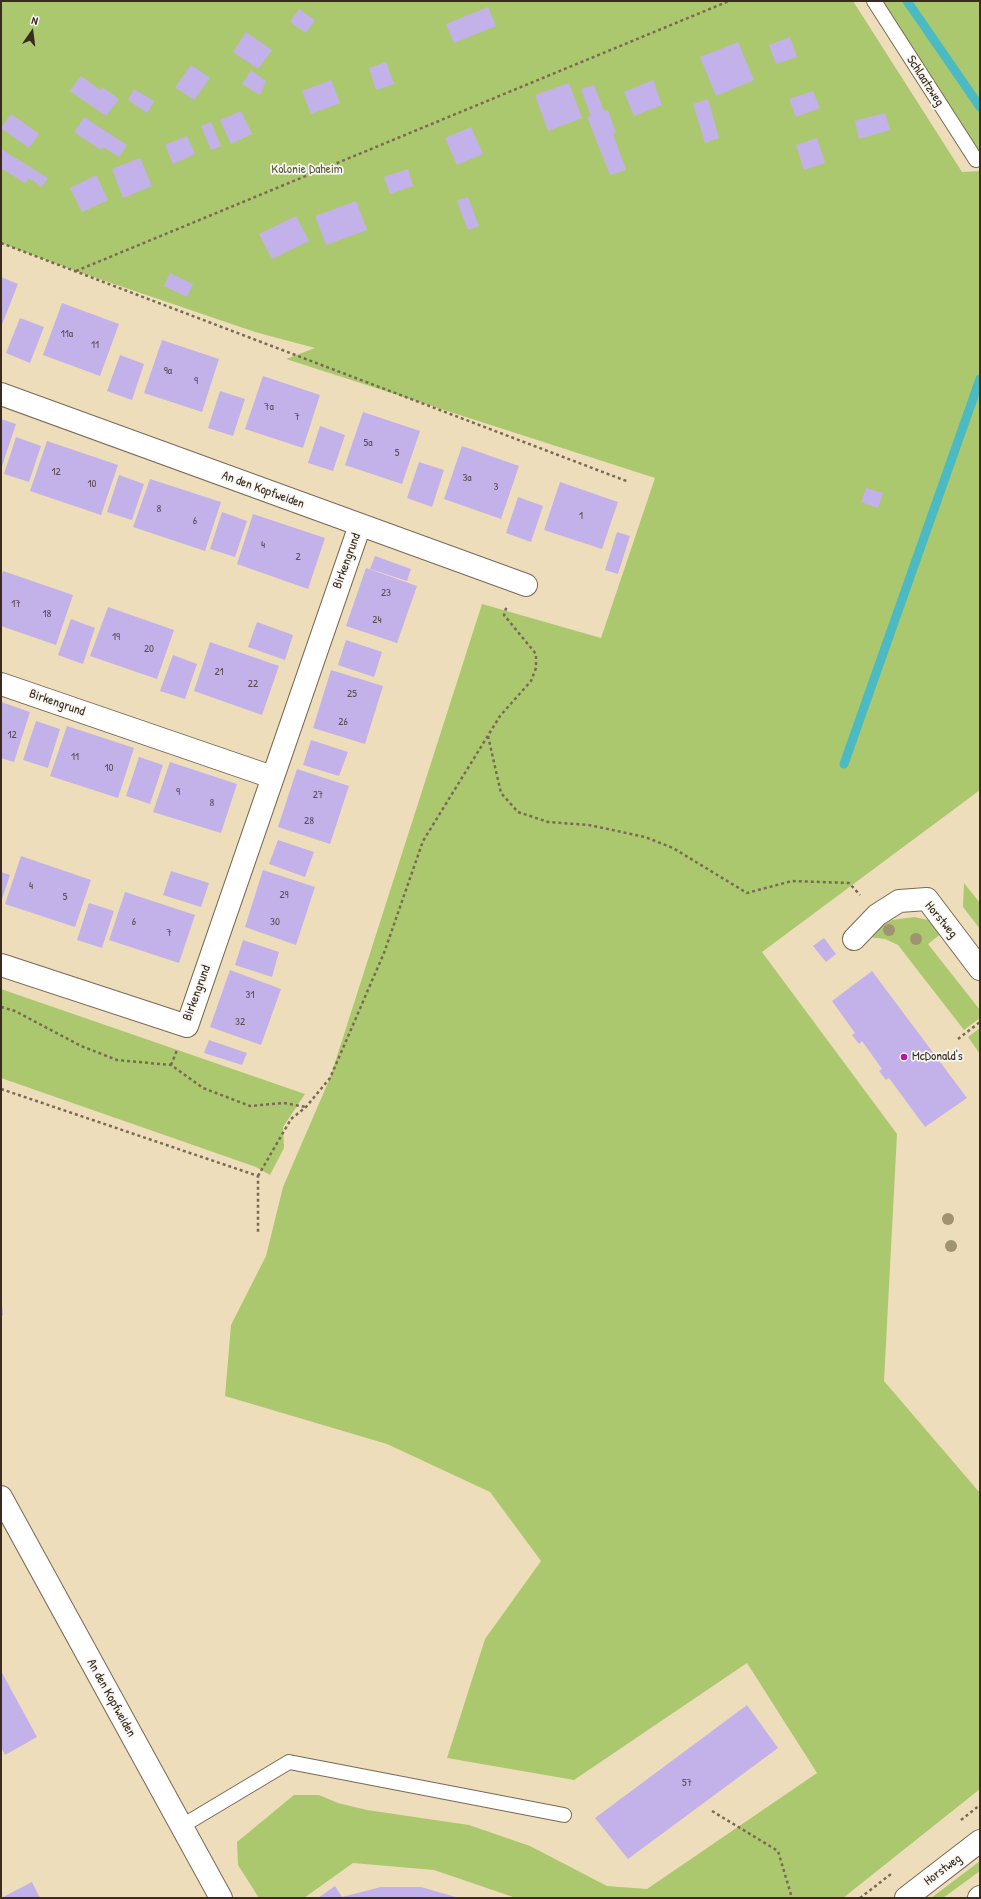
<!DOCTYPE html>
<html>
<head>
<meta charset="utf-8">
<style>
  body { margin:0 }
  #map { position:relative; width:981px; height:1899px; overflow:hidden; background:#eeddba; font-family:"Patrick Hand",sans-serif }
  canvas { display:block }
  .frame { position:absolute; inset:0; border:2px solid #3b2a1e; pointer-events:none }
  .north { position:absolute; left:12px; top:12px; width:40px; height:40px; -webkit-text-stroke:3px #f6f6f2; paint-order:stroke; rotate:14deg; font-size:11px; font-weight:700; line-height:16px; text-align:center; color:#3b2a1e }
  .north::after { content:''; display:block; margin:auto; width:14px; height:18px; background:#3b2a1e; clip-path:polygon(50% 0,100% 100%,50% 72%,0 100%) }
</style>
</head>
<body>
<div id="map">
<canvas width="981" height="1899"></canvas>
<div class="frame"></div>
<div class="north">N</div>
</div>
<script>
const c = document.querySelector('canvas').getContext('2d');
c.lineJoin = 'round';
function fillPath(path, color) { c.fillStyle = color; c.fill(path, 'evenodd'); }
const shape = rows => new Path2D(rows.map(r => 'M' + r).join(''));
function trace(path, color, width, dash) { c.strokeStyle = color; c.lineWidth = width; c.lineCap = dash ? 'butt' : 'round'; c.setLineDash(dash || []); c.stroke(path); }
function write(font, color, halo, rows, align = 'center') {
  c.font = font + ' "Patrick Hand",sans-serif'; c.lineWidth = 3.5; c.setLineDash([]); c.textBaseline = 'middle'; c.strokeStyle = halo; c.fillStyle = color; for (const [text, x, y, turn = 0] of rows) {
    c.save(); c.translate(x, y); c.rotate((+turn || 0) * Math.PI / 180); c.textAlign = isNaN(turn) ? turn : align; if (halo) c.strokeText(text, 0, 0); c.fillText(text, 0, 0); c.restore();
  }
}
fillPath(shape([
  [3,1,853,1,962,172,980,171,980,790,762,952,897,1134,884,1381,980,1493,980,1789,843,1898,516,1898,434,1870,353,1863,304,1898,259,1898,238,1865,237,1842,294,1795,319,1795,338,1803,367,1810,469,1825,530,1846,607,1886,647,1889,817,1773,747,1663,574,1780,447,1758,485,1639,541,1561,490,1492,387,1444,225,1396,231,1325,266,1256,283,1187,330,1078,482,604,601,638,655,478,286,359,315,348,255,332,76,271,1,243,1,2],
  [881,1,980,1,980,154],
  [964,883,980,903,980,929,963,907],
  [914,917,928,920,946,930,928,944,980,1010,980,1018,964,1030,898,945,885,939,869,937,883,925,892,920],
  [1,989,305,1094,283,1127,284,1148,270,1175,256,1167,1,1078],
  [980,1028,980,1054,968,1037],
  [980,1861,980,1871,943,1898,931,1898]
]), '#acc86f');
trace(shape([
  [907,1,980,107],
  [844,764,980,379]
]), '#4bbac2', 9);
fillPath(shape([
  [488,7,496,26,454,43,446,24],
  [299,9,315,20,306,33,290,22],
  [246,32,272,50,258,69,233,52],
  [790,37,797,57,776,64,769,45],
  [738,42,754,80,716,96,700,57],
  [386,62,394,84,376,90,369,68],
  [191,65,210,78,194,100,175,87],
  [251,70,266,81,260,95,242,84],
  [81,76,100,90,102,87,119,99,106,116,70,91],
  [331,80,340,103,311,114,302,91],
  [653,80,662,105,634,116,624,92],
  [569,83,582,118,548,131,535,95],
  [594,85,604,111,608,110,616,133,613,134,626,170,610,175,587,117,591,116,581,89],
  [134,89,154,101,147,113,128,100],
  [813,91,820,108,796,117,789,99],
  [708,99,719,138,705,143,693,104],
  [241,111,252,134,231,144,220,120],
  [885,113,890,130,859,139,855,121],
  [11,114,39,134,29,148,1,128],
  [84,117,127,145,119,157,103,147,101,150,74,132],
  [211,122,221,146,211,150,201,126],
  [471,127,483,154,457,165,445,138],
  [187,136,195,154,173,164,165,145],
  [817,138,825,163,804,170,796,145],
  [1,149,48,178,42,187,29,178,25,183,1,168],
  [140,158,152,186,123,198,112,169],
  [408,169,413,186,390,194,384,177],
  [96,175,108,200,82,212,70,188],
  [468,197,479,226,468,230,457,201],
  [356,201,367,230,326,245,315,216],
  [296,216,309,241,272,259,259,234],
  [170,273,193,284,187,297,164,286],
  [1,277,18,284,1,327],
  [62,303,119,324,100,376,43,355],
  [20,318,44,327,30,363,6,353],
  [162,340,219,359,202,412,144,393],
  [120,355,144,364,132,400,107,391],
  [263,376,320,395,303,448,245,429],
  [220,391,245,399,233,436,208,428],
  [363,412,420,431,402,484,345,465],
  [1,419,16,424,1,469],
  [320,426,345,435,333,471,308,463],
  [16,437,41,446,29,482,4,474],
  [47,441,118,465,101,515,30,491],
  [462,446,519,466,501,519,444,499],
  [419,462,444,470,432,507,407,498],
  [119,475,144,484,132,520,107,512],
  [150,479,221,502,205,551,133,527],
  [560,482,618,502,602,549,544,530],
  [866,488,883,493,878,508,861,502],
  [518,497,543,506,531,542,506,533],
  [222,512,247,521,235,557,210,549],
  [253,514,325,538,308,589,237,564],
  [617,532,630,536,618,574,605,570],
  [375,556,411,569,407,581,370,569],
  [366,568,417,586,397,643,346,626],
  [3,571,73,595,56,645,1,626,1,577],
  [108,607,174,630,157,679,90,656],
  [71,619,95,628,83,664,58,655],
  [257,622,293,635,285,660,248,647],
  [346,640,382,652,374,677,338,665],
  [210,642,279,666,262,715,194,691],
  [173,655,197,664,185,699,160,691],
  [331,670,383,686,365,744,313,728],
  [1,702,30,712,14,762,1,758],
  [36,721,60,729,48,768,23,760],
  [67,726,134,748,118,798,50,776],
  [311,740,348,752,339,776,303,765],
  [139,757,163,765,150,804,126,796],
  [170,762,237,784,221,833,153,812],
  [297,769,349,786,330,844,278,827],
  [278,840,314,852,305,877,269,864],
  [21,856,91,880,75,927,5,904],
  [263,870,315,887,296,945,245,927],
  [171,871,209,883,201,907,163,895],
  [1,872,10,875,1,902],
  [125,892,195,915,179,963,109,940],
  [89,903,114,911,102,948,77,940],
  [824,938,836,954,826,962,813,946],
  [243,940,279,952,272,977,235,965],
  [230,970,281,989,261,1045,210,1027],
  [872,971,967,1098,925,1127,889,1078,886,1080,879,1071,882,1069,862,1041,859,1044,852,1035,855,1033,832,1001],
  [209,1040,247,1053,242,1065,204,1053],
  [1,1296,3,1315,1,1316],
  [1,1671,37,1737,5,1755,1,1747],
  [747,1705,778,1748,628,1859,595,1818],
  [32,1882,40,1898,1,1898],
  [335,1886,342,1897,381,1887,421,1887,459,1898,318,1898]
]), '#c2b2e9');
const lane = shape([
  [874,1,976,160],
  [182,1826,289,1762,564,1815]
]);
const street = shape([
  [1,394,526,585],
  [1,684,272,777],
  [854,939,877,915,899,901,927,899,980,969],
  [1,965,187,1026,360,525],
  [1,1497,221,1898]
]);
const secondary = shape([
  [906,1898,980,1841],
  [979,1898,980,1897]
]);
trace(lane, '#7a6955', 16);
trace(street, '#7a6955', 24);
trace(secondary, '#7a6955', 24);
trace(shape([
  [1,243,629,482],
  [76,271,729,1],
  [488,736,501,793,518,812,548,822,589,825,645,837,673,848,747,893,792,881,849,883,860,895],
  [1,1007,15,1011,81,1046,117,1060,171,1065,203,1088,250,1106,284,1103,306,1107],
  [958,1039,980,1022],
  [171,1065,177,1050],
  [1,1089,258,1176,258,1232],
  [258,1176,291,1119,306,1107,330,1078,384,953,423,841,500,716,531,681,536,668,536,654,504,615,507,605],
  [712,1811,778,1851,792,1898],
  [961,1820,980,1805],
  [860,1898,891,1874]
]), '#7a6955', 2.5, [3, 3]);
trace(lane, '#fff', 14);
trace(street, '#fff', 22);
trace(secondary, '#fff', 22);
c.fillStyle = '#9e9471';
for (const [x, y] of [
  [889,930],
  [916,939],
  [948,1219],
  [951,1246]
]) { c.beginPath(); c.arc(x, y, 6, 0, 2 * Math.PI); c.fill(); }
for (const [x, y, r, color] of [
  [904,1057,4,"#b5179e"]
]) { const dot = new Path2D(); dot.arc(x, y, r, 0, 2 * Math.PI); c.fillStyle = color; c.fill(dot); trace(dot, '#f6f6f2', 1.5); }
write('11px', '#5d4c51', null, [
  ["11a",67,334],
  ["11",95,345],
  ["9a",168,371],
  ["9",196,381],
  ["7a",269,407],
  ["7",297,417],
  ["5a",368,443],
  ["5",397,453],
  ["12",56,472],
  ["3a",467,478],
  ["10",92,484],
  ["3",496,487],
  ["8",159,509],
  ["1",581,516],
  ["6",195,521],
  ["4",263,545],
  ["2",298,557],
  ["23",386,593],
  ["17",16,604],
  ["18",47,614],
  ["24",377,620],
  ["19",116,637],
  ["20",149,649],
  ["21",219,672],
  ["22",253,684],
  ["25",352,694],
  ["26",343,722],
  ["12",12,735],
  ["11",75,757],
  ["10",109,768],
  ["9",178,792],
  ["27",318,795],
  ["8",212,803],
  ["28",309,821],
  ["4",31,886],
  ["29",284,895],
  ["5",65,897],
  ["6",134,922],
  ["30",275,922],
  ["7",169,933],
  ["31",250,995],
  ["32",240,1022],
  ["57",687,1783]
]);
write('13px', '#3b2a1e', '#f6f6f2', [
  ["Schlaatzweg",925,81,57],
  ["An den Kopfweiden",263,490,20],
  ["Birkengrund",347,561,-70],
  ["Birkengrund",57,703,19],
  ["Horstweg",941,920,50],
  ["Birkengrund",197,993,-70],
  ["An den Kopfweiden",111,1698,61],
  ["Horstweg",943,1870,-37]
]);
write('13px', '#5d5936', '#f6f6f2', [
  ["Kolonie Daheim",307,170]
]);
write('13px', '#3b2a1e', '#f6f6f2', [
  ["McDonald's",912,1057]
], 'left');
</script>
</body>
</html>
